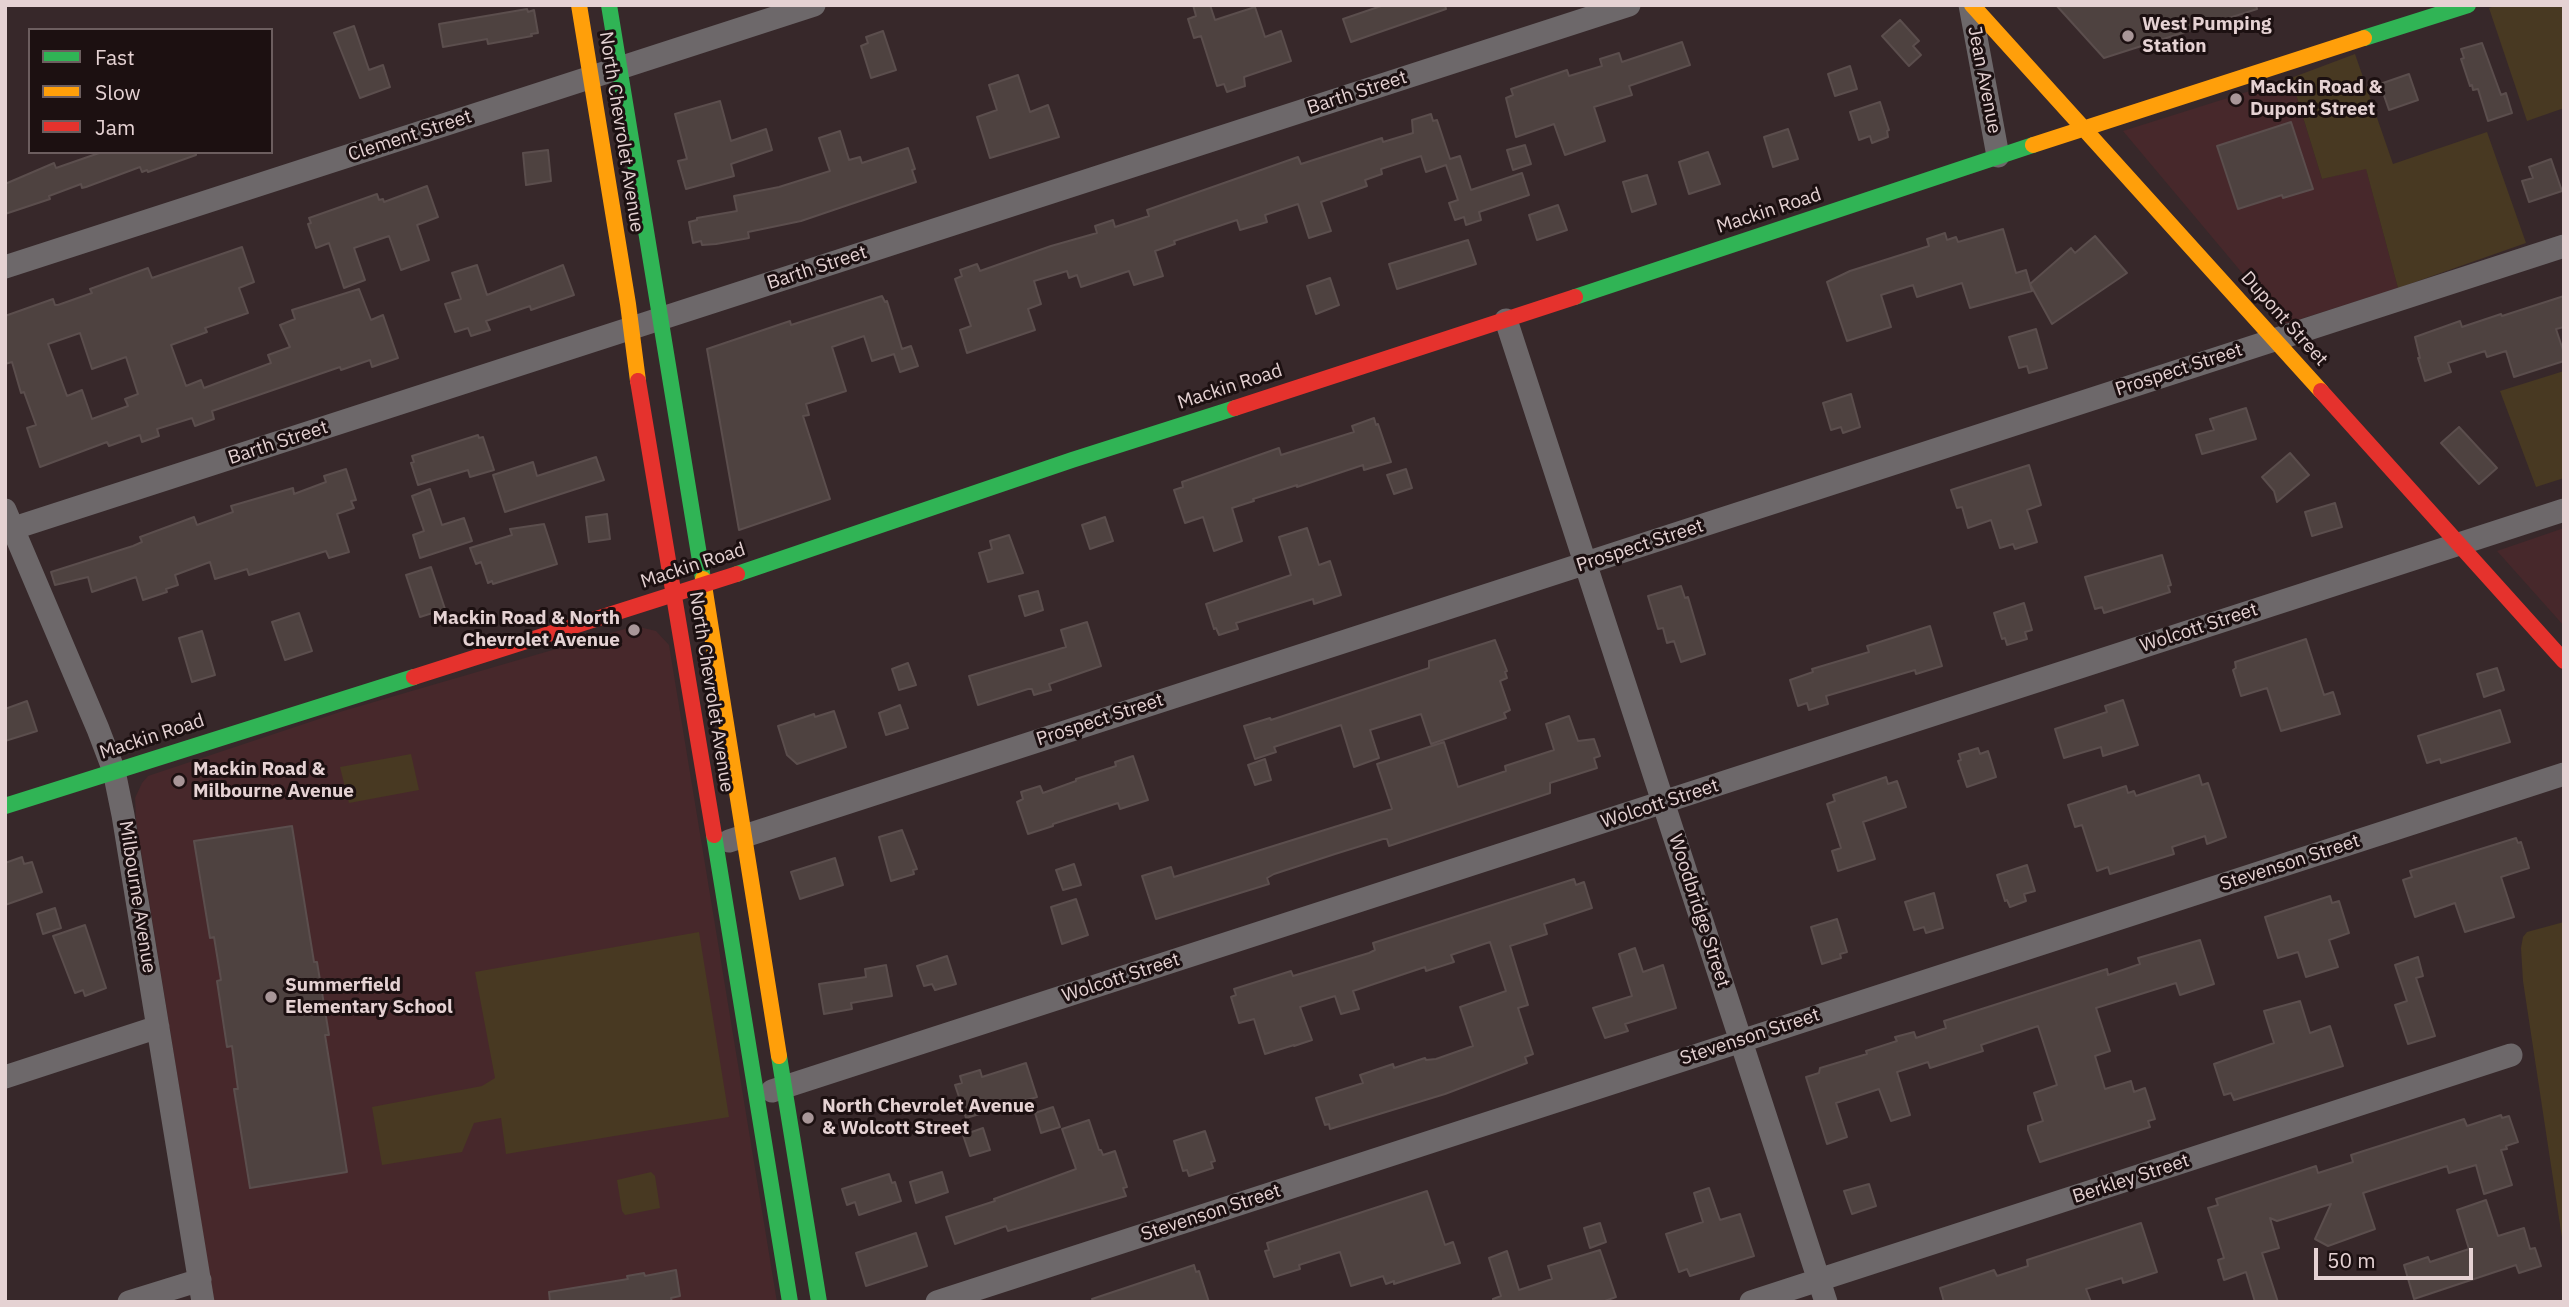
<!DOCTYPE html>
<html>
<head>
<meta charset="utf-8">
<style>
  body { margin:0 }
  #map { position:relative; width:2569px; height:1307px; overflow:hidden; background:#37282a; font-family:"IBM Plex Sans",sans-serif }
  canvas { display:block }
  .frame { position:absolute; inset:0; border:7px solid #e5d2d3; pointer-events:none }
  .legend { position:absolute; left:28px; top:28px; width:245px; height:126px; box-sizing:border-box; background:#1c1011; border:2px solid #6c5e5f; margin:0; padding:9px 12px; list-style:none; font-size:21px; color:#e5d2d3 }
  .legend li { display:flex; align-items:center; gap:14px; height:35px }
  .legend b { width:35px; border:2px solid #6c5e5f }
  .scale { position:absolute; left:2314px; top:1248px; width:159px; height:32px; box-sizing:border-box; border:4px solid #e5d2d3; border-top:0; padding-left:9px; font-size:21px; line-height:24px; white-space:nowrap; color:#e5d2d3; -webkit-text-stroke:5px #1c1011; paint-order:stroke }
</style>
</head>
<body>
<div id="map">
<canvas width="2569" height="1307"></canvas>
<div class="frame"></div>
<ul class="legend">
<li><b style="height:9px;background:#30b455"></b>Fast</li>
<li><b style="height:9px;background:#ff9f0a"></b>Slow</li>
<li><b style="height:9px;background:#e5322d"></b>Jam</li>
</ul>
<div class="scale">50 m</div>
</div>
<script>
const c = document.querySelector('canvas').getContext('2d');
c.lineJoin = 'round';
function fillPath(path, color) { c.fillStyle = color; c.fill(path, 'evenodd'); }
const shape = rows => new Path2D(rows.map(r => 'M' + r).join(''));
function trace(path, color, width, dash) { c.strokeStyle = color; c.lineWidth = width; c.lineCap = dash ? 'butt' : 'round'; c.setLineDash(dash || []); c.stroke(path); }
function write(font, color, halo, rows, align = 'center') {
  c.font = font + ' "IBM Plex Sans",sans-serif'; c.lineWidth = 6; c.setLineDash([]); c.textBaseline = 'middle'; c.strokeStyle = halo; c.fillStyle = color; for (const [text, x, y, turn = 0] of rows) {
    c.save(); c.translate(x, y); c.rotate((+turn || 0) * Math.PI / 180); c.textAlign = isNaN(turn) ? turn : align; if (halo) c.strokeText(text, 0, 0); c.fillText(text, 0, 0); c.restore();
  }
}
fillPath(shape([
  [2291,78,2322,179,2366,168,2398,288,2285,324,2123,131],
  [2564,528,2564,626,2497,551],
  [635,626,656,631,669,645,777,1302,214,1302,136,820,135,798,142,783,148,776,343,711]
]), '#47282b');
fillPath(shape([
  [2498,5,2564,5,2564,108,2527,121,2489,8],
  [2355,54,2393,164,2487,132,2526,243,2398,288,2366,169,2322,179,2291,78],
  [2564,371,2564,478,2536,487,2500,391],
  [411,754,419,790,349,803,340,767],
  [2564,922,2564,1251,2523,981,2521,948,2523,937,2527,932],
  [699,932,729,1117,506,1154,501,1118,474,1123,462,1152,382,1165,372,1107,482,1086,495,1078,475,972],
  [651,1172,655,1176,660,1208,625,1215,622,1211,617,1180]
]), '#483922');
const building = shape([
  [1193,5,1210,5,1215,20,1255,7,1265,37,1281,31,1291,61,1244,77,1245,86,1227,92,1224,84,1217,86,1201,36,1194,38,1188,19,1196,16,1193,5],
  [1384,5,1445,5,1446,9,1351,42,1343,19,1384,5],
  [2056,5,2256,5,2257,9,2104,58,2056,5],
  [527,9,528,12,534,10,538,33,531,34,532,36,488,44,487,39,443,47,439,24,527,9],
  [1900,20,1919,41,1913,46,1921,55,1909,66,1882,36,1900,20],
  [354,26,369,70,383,65,390,87,360,98,334,33,354,26],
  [883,31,896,70,871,78,861,46,868,43,866,37,883,31],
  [1682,42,1690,65,1629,86,1632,95,1594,107,1605,141,1565,155,1554,124,1516,137,1506,98,1513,95,1511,89,1567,70,1569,76,1602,66,1600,59,1619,53,1622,62,1682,42],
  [2482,43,2501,95,2506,93,2512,113,2488,121,2478,89,2473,90,2472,85,2470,86,2461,59,2464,58,2461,49,2482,43],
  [1850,66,1857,89,1835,96,1828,74,1850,66],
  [2409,74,2418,100,2389,110,2380,84,2409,74],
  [1018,75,1030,112,1048,105,1059,137,990,158,977,117,997,110,989,85,1018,75],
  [720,101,731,141,766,129,772,150,731,164,734,176,686,189,678,161,687,159,675,114,720,101],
  [1880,102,1889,130,1887,131,1888,137,1872,143,1870,136,1859,140,1850,112,1880,102],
  [1431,114,1433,121,1437,120,1450,159,1460,156,1471,190,1522,173,1529,195,1479,212,1481,220,1466,225,1464,217,1455,220,1449,203,1458,200,1446,165,1426,172,1421,156,1381,169,1382,174,1365,180,1367,186,1321,202,1331,231,1309,238,1298,204,1265,215,1267,222,1240,230,1237,220,1174,241,1175,244,1155,251,1163,276,1134,285,1129,271,1081,287,1077,275,1069,278,1067,271,1034,281,1041,304,1028,309,1035,330,967,353,960,330,971,326,955,279,962,276,960,270,977,264,980,271,1051,246,1097,233,1095,226,1113,220,1115,227,1149,216,1147,210,1298,157,1301,164,1382,138,1383,142,1413,133,1412,120,1431,114],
  [2291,122,2313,189,2283,198,2282,195,2238,209,2217,146,2291,122],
  [1788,129,1798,159,1773,167,1764,137,1788,129],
  [840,131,849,160,860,157,862,163,908,148,915,169,912,170,916,182,801,221,748,232,749,238,716,244,702,245,701,241,693,243,689,222,697,220,697,218,737,211,734,196,779,187,830,171,819,138,840,131],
  [1525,145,1531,164,1513,170,1507,150,1525,145],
  [548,150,551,181,526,185,523,153,548,150],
  [102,152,196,152,196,155,148,172,147,170,142,172,140,167,86,187,82,188,81,184,49,196,50,199,5,214,5,184,54,163,56,168,102,152],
  [1708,152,1720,184,1689,194,1679,162,1708,152],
  [2551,159,2562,191,2529,202,2522,181,2533,178,2529,167,2551,159],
  [1647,175,1656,204,1632,212,1623,182,1647,175],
  [427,186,438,217,417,225,429,260,401,270,389,236,354,248,365,280,344,288,329,243,316,248,308,224,311,223,309,218,377,194,379,200,383,199,384,202,427,186],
  [1558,205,1567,230,1537,240,1529,215,1558,205],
  [2003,229,2016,273,2026,270,2030,284,2071,248,2075,253,2095,236,2127,273,2052,324,2030,284,2032,291,1970,308,1962,283,1917,297,1913,285,1881,295,1891,327,1847,341,1827,282,1850,271,1929,246,1927,239,1945,233,1947,240,1956,237,1958,242,2003,229],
  [1468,240,1476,264,1397,289,1389,264,1468,240],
  [242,247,254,282,239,288,248,313,205,328,207,332,171,345,186,386,201,380,204,388,271,363,268,355,290,347,280,325,295,319,292,310,359,289,371,320,383,315,398,358,372,367,370,360,341,370,340,367,212,411,214,419,195,426,192,418,157,429,159,436,142,442,140,435,109,446,107,442,40,467,27,428,36,425,24,392,21,393,12,362,5,364,5,316,53,299,55,305,58,305,92,293,90,289,148,268,152,278,242,247],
  [80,333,92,369,126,357,138,394,125,399,128,406,92,419,82,390,67,396,48,344,80,333],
  [477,265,487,295,563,265,574,295,531,310,530,306,486,321,490,330,471,336,468,328,455,332,445,304,461,299,452,273,477,265],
  [1330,278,1339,305,1316,314,1307,286,1330,278],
  [882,296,885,302,887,301,902,349,911,346,918,366,900,372,894,354,872,361,864,336,832,347,846,391,806,404,809,415,803,416,830,499,739,530,707,349,790,321,791,325,882,296],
  [2564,296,2564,327,2556,329,2564,353,2564,361,2514,377,2506,351,2487,357,2485,351,2448,363,2451,372,2425,381,2418,358,2420,358,2415,337,2460,321,2462,327,2501,314,2502,316,2564,296],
  [2036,329,2047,368,2029,373,2027,366,2019,368,2009,337,2036,329],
  [1851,394,1860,427,1843,433,1841,427,1831,430,1823,403,1851,394],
  [2246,408,2256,439,2202,454,2196,435,2214,430,2210,419,2246,408],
  [1374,418,1376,425,1378,424,1391,462,1364,470,1363,465,1297,487,1297,485,1253,499,1254,501,1232,508,1242,541,1214,551,1203,517,1185,523,1174,490,1183,487,1182,482,1279,448,1281,455,1354,432,1352,426,1374,418],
  [2459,427,2497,468,2479,484,2441,443,2459,427],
  [478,435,479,438,483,437,494,470,470,477,468,470,418,485,411,463,414,462,412,456,478,435],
  [2290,453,2309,475,2277,502,2274,491,2262,477,2290,453],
  [596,457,604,480,505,512,493,475,533,462,537,476,596,457],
  [2029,465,2041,505,2027,510,2037,542,2015,549,2013,544,2000,548,1991,520,1968,528,1962,507,1957,508,1951,490,2029,465],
  [346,469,356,500,351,501,354,508,337,514,349,552,329,558,326,551,249,575,247,569,215,579,210,562,175,575,178,585,166,589,167,592,143,600,136,577,92,592,88,577,55,585,51,572,133,546,142,542,140,537,194,517,197,525,233,512,231,506,293,488,294,494,326,482,324,476,346,469],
  [1406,469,1412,488,1394,494,1387,475,1406,469],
  [430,489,442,525,464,518,472,541,420,558,413,535,424,531,412,496,430,489],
  [2335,503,2342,527,2312,536,2305,512,2335,503],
  [607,514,610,539,589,542,586,517,607,514],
  [1105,517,1113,541,1090,549,1082,525,1105,517],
  [544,524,557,564,493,584,492,581,488,583,481,562,476,564,470,548,512,535,510,529,544,524],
  [1307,528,1319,565,1330,561,1341,595,1314,604,1313,599,1236,623,1238,629,1219,635,1216,628,1214,629,1206,604,1291,575,1279,537,1307,528],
  [1009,535,1023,573,988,582,979,553,992,549,990,541,1009,535],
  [2162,555,2171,585,2168,586,2170,592,2104,613,2102,607,2095,609,2085,577,2162,555],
  [431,567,445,609,420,617,406,575,431,567],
  [1681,586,1685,598,1688,597,1705,654,1681,662,1674,641,1667,643,1663,628,1658,629,1648,596,1681,586],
  [1038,591,1043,610,1025,616,1019,596,1038,591],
  [2024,603,2032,630,2025,632,2027,639,2007,645,2005,638,2002,639,1994,613,2024,603],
  [299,613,312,651,285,660,272,622,299,613],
  [1087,622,1101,666,1049,684,1051,690,1034,695,1032,689,1028,689,978,705,969,676,1066,647,1061,630,1087,622],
  [1930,626,1942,666,1916,674,1915,670,1826,696,1828,704,1809,710,1807,703,1798,706,1790,680,1813,672,1812,669,1869,652,1867,646,1930,626],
  [202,631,215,675,192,682,179,638,202,631],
  [2306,639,2324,695,2333,692,2340,714,2281,731,2267,688,2241,696,2233,670,2236,668,2235,662,2306,639],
  [1495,640,1507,671,1505,672,1507,678,1500,681,1510,710,1504,713,1506,718,1431,744,1421,714,1370,730,1379,758,1354,767,1341,725,1274,747,1276,752,1255,759,1244,726,1270,718,1271,720,1429,668,1429,661,1495,640],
  [908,663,916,685,899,690,892,669,908,663],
  [2497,668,2504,690,2484,697,2477,674,2497,668],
  [2123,700,2138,745,2103,756,2101,747,2064,758,2055,729,2107,712,2105,706,2123,700],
  [27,701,37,731,5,741,5,709,27,701],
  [900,705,908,728,886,735,879,713,900,705],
  [2500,710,2510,742,2441,763,2440,759,2427,763,2418,736,2500,710],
  [834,711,846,747,797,764,787,755,778,726,814,714,815,717,834,711],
  [1569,716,1578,741,1594,739,1600,756,1594,758,1597,768,1550,783,1550,793,1389,846,1387,839,1383,839,1335,854,1274,874,1267,878,1269,884,1156,919,1142,876,1171,867,1174,877,1392,809,1377,764,1444,742,1458,787,1506,771,1505,766,1554,750,1546,724,1569,716],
  [1978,748,1980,754,1988,751,1996,777,1967,787,1958,761,1961,760,1959,754,1978,748],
  [1133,756,1148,800,1120,809,1118,803,1053,824,1053,826,1028,834,1017,802,1023,799,1021,792,1040,786,1043,793,1076,781,1076,779,1116,766,1115,762,1133,756],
  [1265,759,1271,780,1255,785,1248,765,1265,759],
  [2199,775,2202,785,2208,783,2226,837,2207,844,2205,836,2172,847,2174,854,2110,874,2108,867,2097,871,2082,825,2075,827,2068,805,2126,786,2128,793,2134,791,2136,796,2199,775],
  [1886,777,1888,784,1897,781,1906,807,1863,822,1875,859,1838,871,1832,851,1841,848,1827,804,1835,801,1833,795,1886,777],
  [292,826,314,962,317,962,329,1035,325,1035,347,1172,250,1188,234,1089,238,1089,232,1046,227,1047,217,981,221,980,214,937,210,938,194,841,292,826],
  [902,830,917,869,913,870,914,874,891,881,879,837,902,830],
  [2516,838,2518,843,2521,842,2529,868,2501,877,2514,917,2465,932,2455,903,2415,917,2403,880,2412,877,2410,871,2516,838],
  [22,857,24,864,32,862,42,892,5,905,5,863,22,857],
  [835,858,843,885,800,899,791,872,835,858],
  [1074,864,1081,885,1063,890,1056,870,1074,864],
  [2027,865,2035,891,2024,894,2026,901,2010,907,2007,900,2005,901,1997,875,2027,865],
  [1574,879,1576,885,1584,882,1592,908,1544,924,1547,934,1510,946,1528,1005,1518,1008,1533,1054,1525,1057,1527,1063,1445,1094,1330,1129,1329,1124,1325,1125,1316,1098,1363,1083,1360,1075,1393,1064,1394,1068,1425,1058,1426,1060,1436,1059,1473,1046,1460,1007,1506,991,1490,942,1451,955,1454,962,1426,971,1425,967,1353,991,1359,1009,1341,1014,1335,996,1300,1007,1312,1040,1294,1046,1294,1045,1265,1054,1254,1019,1239,1023,1231,997,1236,995,1234,989,1291,971,1293,976,1369,953,1375,950,1373,943,1574,879],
  [1934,893,1943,928,1926,933,1924,927,1914,930,1905,902,1934,893],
  [2330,896,2332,903,2339,901,2349,933,2329,940,2338,967,2306,977,2298,952,2278,958,2265,917,2330,896],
  [1076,899,1088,935,1062,944,1051,907,1076,899],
  [55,908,61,928,43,934,37,914,55,908],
  [1837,919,1847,952,1840,954,1841,958,1822,964,1811,927,1837,919],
  [85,925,106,988,85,996,83,990,75,993,53,936,85,925],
  [2200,940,2214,984,2180,995,2176,983,2096,1008,2110,1051,2095,1056,2105,1089,2131,1081,2134,1092,2145,1088,2155,1119,2148,1121,2150,1127,2040,1162,2028,1130,2028,1126,2043,1121,2034,1093,2057,1085,2038,1026,1981,1045,1983,1051,1930,1068,1928,1062,1897,1072,1910,1115,1891,1121,1879,1089,1836,1103,1847,1137,1827,1144,1806,1077,1819,1073,1820,1068,1867,1054,1866,1051,1897,1041,1895,1037,1914,1032,1916,1038,1946,1028,1944,1021,2107,969,2108,975,2140,964,2138,958,2200,940],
  [1635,948,1643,972,1663,965,1676,1008,1625,1024,1628,1031,1605,1038,1593,1008,1632,996,1619,954,1635,948],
  [947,956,956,984,935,990,932,984,924,986,917,966,947,956],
  [2418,957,2423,976,2416,978,2435,1036,2408,1044,2395,1005,2407,1001,2395,965,2418,957],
  [886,965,892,996,851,1003,852,1009,824,1014,819,984,866,977,865,969,886,965],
  [2300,1001,2310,1033,2330,1026,2343,1066,2234,1100,2231,1093,2224,1095,2214,1064,2274,1043,2264,1011,2300,1001],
  [1026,1063,1037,1097,966,1118,955,1085,962,1083,960,1076,980,1070,982,1077,1026,1063],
  [1053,1107,1060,1127,1041,1133,1035,1113,1053,1107],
  [2501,1115,2502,1118,2509,1116,2518,1142,2506,1146,2507,1149,2501,1150,2512,1185,2484,1194,2476,1165,2449,1173,2447,1166,2363,1193,2375,1229,2328,1246,2315,1239,2331,1204,2277,1221,2270,1218,2279,1248,2262,1253,2278,1302,2255,1302,2246,1272,2224,1280,2218,1260,2224,1258,2208,1208,2218,1205,2216,1199,2316,1166,2318,1173,2353,1162,2351,1155,2464,1119,2467,1126,2501,1115],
  [1089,1120,1099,1150,1101,1150,1103,1155,1115,1151,1127,1187,1123,1188,1126,1196,1008,1231,1006,1226,955,1244,946,1217,995,1201,994,1199,1076,1169,1062,1129,1089,1120],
  [983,1128,990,1150,970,1156,963,1135,983,1128],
  [1205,1131,1215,1161,1211,1162,1213,1168,1189,1176,1187,1170,1183,1171,1174,1141,1205,1131],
  [942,1172,948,1192,916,1203,910,1182,942,1172],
  [889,1174,892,1183,895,1182,901,1201,859,1215,855,1202,847,1205,842,1189,889,1174],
  [1869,1184,1876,1206,1852,1214,1844,1191,1869,1184],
  [1709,1188,1720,1220,1740,1214,1754,1256,1690,1276,1687,1269,1679,1272,1666,1234,1703,1222,1694,1193,1709,1188],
  [1427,1191,1445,1245,1453,1242,1460,1263,1394,1284,1394,1281,1386,1284,1383,1276,1351,1286,1340,1252,1299,1265,1300,1269,1274,1277,1265,1251,1269,1250,1267,1243,1427,1191],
  [2486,1200,2498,1236,2524,1228,2530,1249,2535,1248,2541,1266,2519,1273,2516,1265,2414,1299,2404,1265,2428,1257,2430,1262,2469,1249,2457,1210,2486,1200],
  [1600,1223,1606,1242,1590,1248,1584,1228,1600,1223],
  [2141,1223,2157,1272,2123,1283,2122,1278,2086,1289,2091,1302,1944,1302,1940,1288,1994,1270,1997,1276,2028,1266,2027,1260,2141,1223],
  [916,1233,927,1266,866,1286,856,1253,916,1233],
  [1600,1250,1616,1297,1602,1302,1493,1302,1493,1299,1501,1296,1489,1258,1507,1251,1519,1290,1552,1279,1548,1266,1600,1250],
  [1194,1265,1196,1272,1199,1271,1209,1302,1093,1302,1092,1299,1194,1265],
  [676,1270,680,1296,671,1298,672,1302,550,1302,549,1292,628,1279,627,1276,644,1273,645,1276,676,1270]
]);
fillPath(building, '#4e4240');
trace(building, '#5b4e4d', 2);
trace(shape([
  [1970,5,1998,156],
  [5,267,814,5],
  [1506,320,1826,1302],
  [5,510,98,729,114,771,123,815,203,1302],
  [5,531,1629,5],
  [729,841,2564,246],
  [5,1077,158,1027],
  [772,1091,2564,510],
  [129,1302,200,1280],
  [937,1302,2564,774],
  [1751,1302,2511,1055]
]), '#6d686a', 23);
trace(shape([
  [609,5,703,579],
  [2364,38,2468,5],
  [1575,297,2033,145],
  [737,574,1072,460,1235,408],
  [5,806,414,677],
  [714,835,790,1302],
  [779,1056,819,1302]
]), '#30b455', 16);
trace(shape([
  [579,5,628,304,638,381],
  [1972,5,2321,391],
  [2033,145,2364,38],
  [703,579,779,1056]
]), '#ff9f0a', 16);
trace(shape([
  [638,381,714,835],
  [2321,391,2564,661],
  [1235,408,1575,297],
  [414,677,737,574]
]), '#e5322d', 16);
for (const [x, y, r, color] of [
  [2128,36,7,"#a89698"],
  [2236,99,7,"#a89698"],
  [634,630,7,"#a89698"],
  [179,781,7,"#a89698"],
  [271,997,7,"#a89698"],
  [808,1118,7,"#a89698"]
]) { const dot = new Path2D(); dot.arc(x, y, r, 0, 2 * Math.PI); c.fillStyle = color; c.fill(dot); trace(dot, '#1c1011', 2.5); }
write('bold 19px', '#e5d2d3', '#1c1011', [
  ["West Pumping",2142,25],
  ["Station",2142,47],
  ["Mackin Road &",2250,88],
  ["Dupont Street",2250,110],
  ["Mackin Road & North",620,619,"right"],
  ["Chevrolet Avenue",620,641,"right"],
  ["Mackin Road &",193,770],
  ["Milbourne Avenue",193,792],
  ["Summerfield",285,986],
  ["Elementary School",285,1008],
  ["North Chevrolet Avenue",822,1107],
  ["& Wolcott Street",822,1129]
], 'left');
write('19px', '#e5d2d3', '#1c1011', [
  ["Jean Avenue",1984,80,79],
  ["Barth Street",1357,93,-18],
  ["North Chevrolet Avenue",621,132,81],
  ["Clement Street",410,136,-18],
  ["Mackin Road",1769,211,-18],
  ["Barth Street",817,268,-18],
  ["Dupont Street",2284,319,48],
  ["Prospect Street",2179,370,-18],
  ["Mackin Road",1230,387,-18],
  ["Barth Street",278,443,-18],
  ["Prospect Street",1640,546,-18],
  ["Mackin Road",693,566,-18],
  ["Wolcott Street",2199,628,-18],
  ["North Chevrolet Avenue",711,692,81],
  ["Prospect Street",1100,720,-18],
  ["Mackin Road",152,737,-18],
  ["Wolcott Street",1660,804,-18],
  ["Stevenson Street",2290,863,-18],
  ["Milbourne Avenue",137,897,81],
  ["Woodbridge Street",1699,911,72],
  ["Wolcott Street",1121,978,-18],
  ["Stevenson Street",1750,1037,-18],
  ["Berkley Street",2131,1179,-18],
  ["Stevenson Street",1211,1213,-18]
]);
</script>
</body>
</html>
